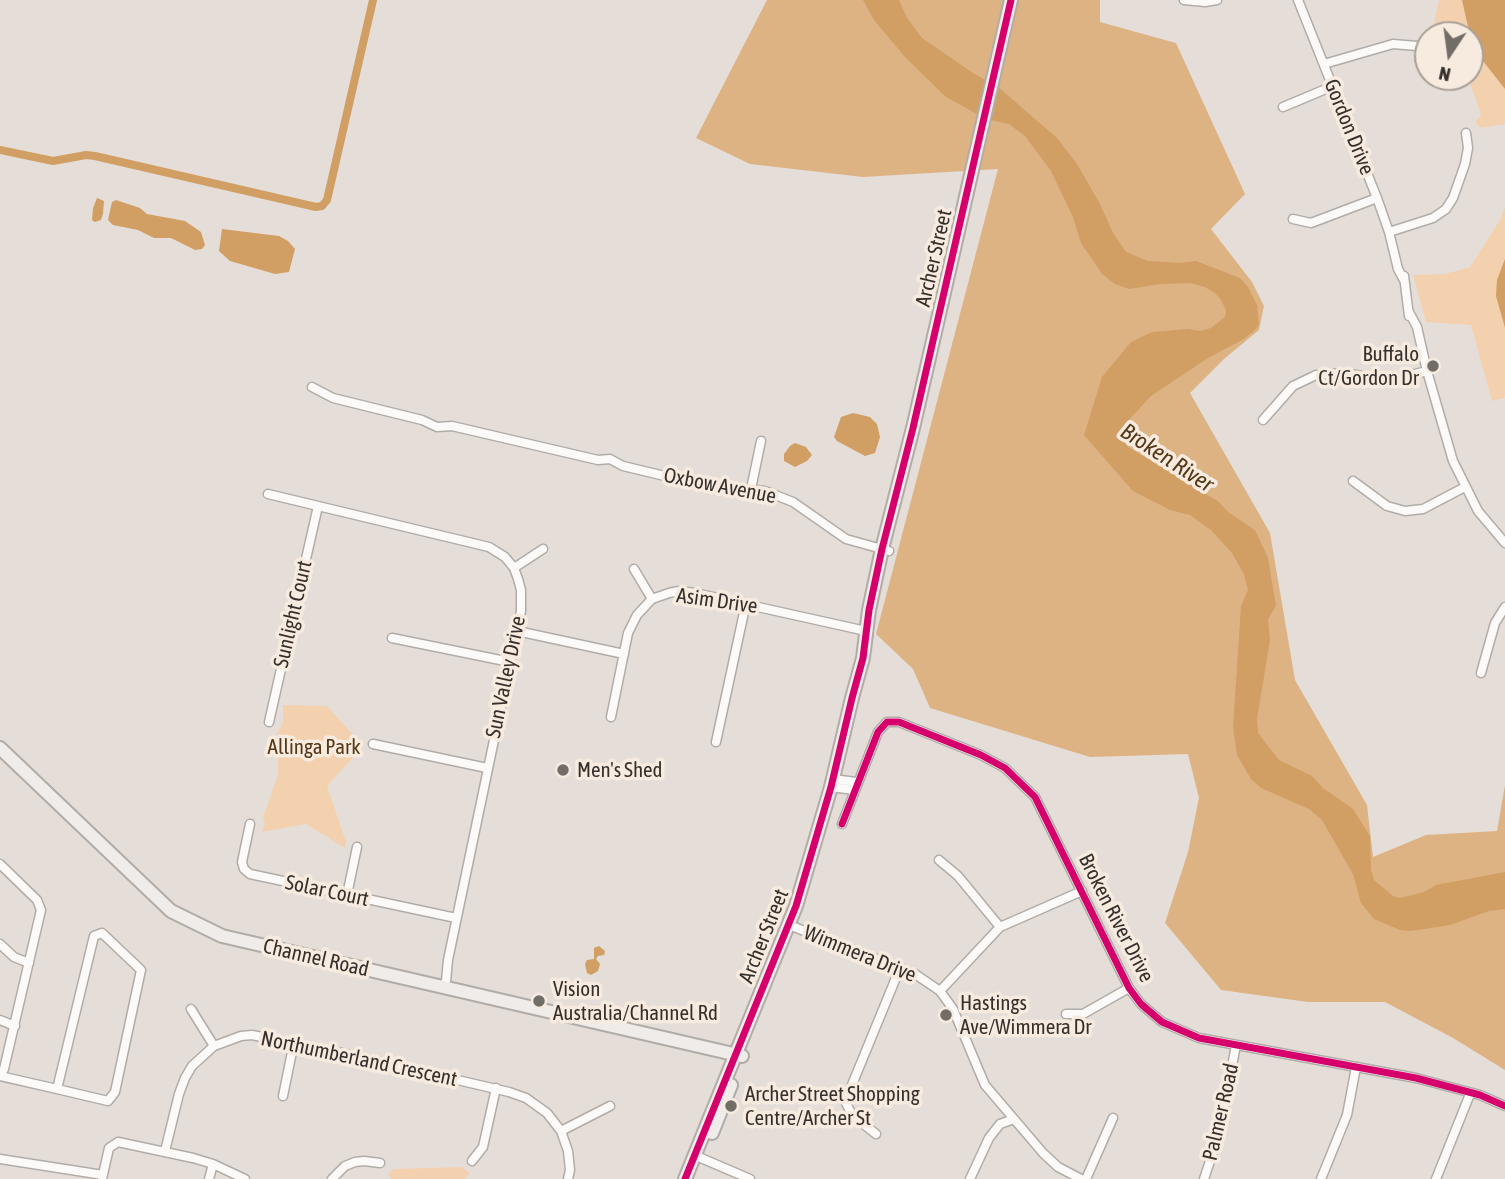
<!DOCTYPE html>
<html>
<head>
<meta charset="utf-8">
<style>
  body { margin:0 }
  #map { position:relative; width:1505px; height:1179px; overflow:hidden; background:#e5ded8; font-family:"Asap Condensed",sans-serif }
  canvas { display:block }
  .north { position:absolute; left:1414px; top:21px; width:70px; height:70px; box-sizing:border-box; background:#f7ebe0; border:2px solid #a9a098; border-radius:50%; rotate:193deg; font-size:19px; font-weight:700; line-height:28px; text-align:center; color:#35302c }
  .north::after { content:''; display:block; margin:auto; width:24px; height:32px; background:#736d68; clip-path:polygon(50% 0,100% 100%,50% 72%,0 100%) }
</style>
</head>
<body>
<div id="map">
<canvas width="1505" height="1179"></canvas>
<div class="north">N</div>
</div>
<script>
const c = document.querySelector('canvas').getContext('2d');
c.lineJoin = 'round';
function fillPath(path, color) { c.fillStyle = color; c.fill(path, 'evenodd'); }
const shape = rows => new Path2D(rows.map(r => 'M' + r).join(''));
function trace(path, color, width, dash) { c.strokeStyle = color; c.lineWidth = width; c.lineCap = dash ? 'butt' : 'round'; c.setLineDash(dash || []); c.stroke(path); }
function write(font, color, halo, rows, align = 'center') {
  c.font = font + ' "Asap Condensed",sans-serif'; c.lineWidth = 7; c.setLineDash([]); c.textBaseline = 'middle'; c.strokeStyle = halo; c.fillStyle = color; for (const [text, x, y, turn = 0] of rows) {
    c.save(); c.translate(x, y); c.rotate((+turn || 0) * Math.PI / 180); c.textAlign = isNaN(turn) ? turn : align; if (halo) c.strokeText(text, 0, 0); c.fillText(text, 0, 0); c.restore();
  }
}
fillPath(shape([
  [1439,0,1505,0,1505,124,1481,128,1475,122,1481,115,1468,77,1470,77,1470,35,1429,35,1432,33],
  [1505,207,1505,398,1492,401,1471,325,1426,322,1413,275,1445,274,1470,267,1500,220],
  [283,705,327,706,358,740,359,751,327,786,346,842,345,848,306,824,262,832,265,824,263,817,278,775,277,734,283,723],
  [462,1167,469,1173,466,1179,391,1179,388,1174,393,1169]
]), '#f3d1af');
fillPath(shape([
  [767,0,1100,0,1100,22,1176,43,1245,194,1211,229,1252,282,1264,306,1259,330,1224,359,1190,393,1270,533,1295,680,1367,805,1373,857,1426,835,1497,831,1505,785,1505,1070,1453,1038,1385,1002,1308,1002,1221,990,1165,923,1188,852,1199,798,1188,754,1090,757,930,708,913,669,876,634,998,169,863,177,750,164,696,138]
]), '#ddb384');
fillPath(shape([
  [863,0,899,0,907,18,922,38,973,73,998,87,1057,138,1077,164,1100,204,1113,233,1126,252,1148,261,1180,263,1196,261,1240,278,1248,287,1257,305,1259,324,1256,329,1244,339,1208,358,1151,396,1127,422,1123,432,1123,440,1128,447,1219,502,1228,512,1255,530,1268,558,1276,606,1268,619,1270,640,1257,719,1258,733,1279,760,1312,776,1323,788,1353,809,1370,836,1371,870,1374,880,1393,896,1400,898,1424,892,1436,885,1505,872,1505,909,1489,911,1450,925,1411,931,1400,930,1374,919,1361,903,1353,874,1322,820,1309,809,1261,788,1251,779,1237,755,1233,727,1241,606,1248,590,1244,574,1232,553,1211,530,1190,515,1170,510,1133,491,1084,435,1102,377,1131,342,1152,332,1188,329,1200,331,1211,328,1225,317,1226,310,1221,300,1216,294,1205,287,1191,283,1161,284,1129,289,1115,284,1102,274,1081,243,1073,217,1051,171,1025,136,1009,124,986,119,946,97,905,57,874,20],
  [1462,0,1505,0,1505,89,1483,61,1469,31],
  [97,198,104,201,103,214,101,220,95,222,92,220,93,208],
  [116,200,140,208,147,214,185,221,201,232,205,245,202,249,195,250,171,238,154,238,138,230,113,225,108,220,112,202],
  [222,229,279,236,288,241,295,249,289,272,275,274,230,261,219,251],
  [1505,259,1505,328,1496,296,1497,280],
  [853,413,870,417,877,424,880,437,875,453,865,456,837,441,834,437,841,417],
  [795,443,806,447,812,455,807,461,795,467,784,461,784,454,790,446],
  [599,946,605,951,604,955,598,956,596,959,600,964,598,971,591,975,587,973,585,964,587,960,594,959,594,948]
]), '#d19e63');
trace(shape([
  [0,150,53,161,86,155,95,156,316,207,322,206,327,200,373,0]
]), '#d19e63', 8);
const street = shape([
  [1184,0,1205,2,1217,0],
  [1298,0,1377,198,1389,232,1398,269,1404,280],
  [1324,64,1393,44,1417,46],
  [1283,107,1333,86],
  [1293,219,1311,223,1377,198],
  [1389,232,1433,218,1446,209,1453,198,1465,164,1468,148,1466,133],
  [1404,276,1409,316],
  [1409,312,1417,327,1427,371,1453,461,1478,511,1505,543],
  [312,387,333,398,422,420,437,427,452,426,598,460,610,459,623,466,694,483,765,491,793,502,846,539,889,551],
  [1263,420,1293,386,1316,375,1344,373,1379,379,1395,379,1427,371],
  [1353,481,1387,506,1405,511,1423,509,1465,487],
  [751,489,761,441],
  [268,494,489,547,505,557,514,568,518,579,521,590,521,611,448,960,446,981,442,987],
  [514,568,543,549],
  [634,569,652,599],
  [517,631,624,654],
  [392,638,510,662],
  [1481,673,1495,623,1505,607],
  [611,717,628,633,637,615,652,599,669,593,679,591,695,593,866,631],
  [269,722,318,506],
  [716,742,746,603],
  [373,744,487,768],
  [833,779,856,782],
  [831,787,854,790],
  [250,824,242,862,244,869,250,874,456,918],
  [842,824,878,732,887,722,899,722,981,755,1005,768,1035,797,1129,988,1141,1004,1162,1022,1199,1038,1416,1078,1480,1095,1505,1106],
  [939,860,958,876,1000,927],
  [0,864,37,900,41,910,4,1069,0,1076],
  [347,895,357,847],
  [789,925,915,974,940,991,953,1009,985,1085,1043,1153,1058,1167,1081,1179],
  [0,944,14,957,29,963],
  [940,991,1000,927,1082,891],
  [191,1009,214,1046],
  [1066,1014,1083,1014,1129,988],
  [0,1020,15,1026],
  [0,1076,57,1089,108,1101,115,1092,141,970,102,933,94,936,57,1089],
  [283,1096,294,1042],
  [561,1131,610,1106],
  [876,1134,852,1115,846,1103,849,1092,900,968],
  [165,1151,179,1094,185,1078,192,1066,214,1046,241,1036,252,1035,346,1054,509,1092,526,1098,547,1113,561,1131,568,1151,570,1170,568,1179],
  [694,1155,750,1179],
  [0,1159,103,1175],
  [472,1161,483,1147,496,1088],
  [102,1179,109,1148,118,1142,193,1158,213,1164,245,1179],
  [209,1179,213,1164],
  [332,1179,345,1166,355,1162,364,1161,380,1163],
  [970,1179,989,1138,1000,1124,1014,1119],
  [1086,1179,1113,1118],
  [1204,1179,1219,1134,1236,1045],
  [1321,1179,1347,1115,1356,1067],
  [1436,1179,1470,1094]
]);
const secondary = shape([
  [0,748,171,911,222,936,742,1056],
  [712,1133,731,1085],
  [685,1179,796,906,831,787,852,698,863,658,869,610,882,549,913,428,1011,0]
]);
trace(street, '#b1aca7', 11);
trace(secondary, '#b1aca7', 16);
trace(street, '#fbfaf9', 8);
trace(secondary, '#efecea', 12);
trace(shape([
  [842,824,878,732,887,722,899,722,981,755,1005,768,1035,797,1129,988,1141,1004,1162,1022,1199,1038,1416,1078,1480,1095,1505,1106],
  [685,1179,796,906,831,787,852,698,863,658,869,610,882,549,913,428,1011,0]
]), '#d6006c', 7);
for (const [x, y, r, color] of [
  [1433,366,7,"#736d68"],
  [563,770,7,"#736d68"],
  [539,1001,7,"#736d68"],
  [946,1015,7,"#736d68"],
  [731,1106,7,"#736d68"]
]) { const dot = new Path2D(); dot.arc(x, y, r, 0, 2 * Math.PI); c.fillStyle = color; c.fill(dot); trace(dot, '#f7ebe0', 2.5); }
write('21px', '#35302c', '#f7ebe0', [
  ["Gordon Drive",1349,127,68],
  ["Archer Street",934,258,-77],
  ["Oxbow Avenue",720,486,11],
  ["Asim Drive",717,601,8],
  ["Sunlight Court",293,614,-77],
  ["Sun Valley Drive",506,677,-78],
  ["Solar Court",327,891,12],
  ["Broken River Drive",1116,918,63],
  ["Archer Street",764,936,-68],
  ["Wimmera Drive",860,954,22],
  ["Channel Road",316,958,13],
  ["Northumberland Crescent",359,1059,12],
  ["Palmer Road",1221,1112,-77]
]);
write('21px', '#35302c', '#f7ebe0', [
  ["Buffalo",1419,354,"right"],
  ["Ct/Gordon Dr",1419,378,"right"],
  ["Men's Shed",577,770],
  ["Vision",553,989],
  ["Australia/Channel Rd",553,1013],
  ["Hastings",960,1003],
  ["Ave/Wimmera Dr",960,1027],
  ["Archer Street Shopping",745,1094],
  ["Centre/Archer St",745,1118]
], 'left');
write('21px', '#553716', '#f7ebe0', [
  ["Allinga Park",314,747]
]);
write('italic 23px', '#543716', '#f7ebe0', [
  ["Broken River",1167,458,33]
]);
</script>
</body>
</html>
